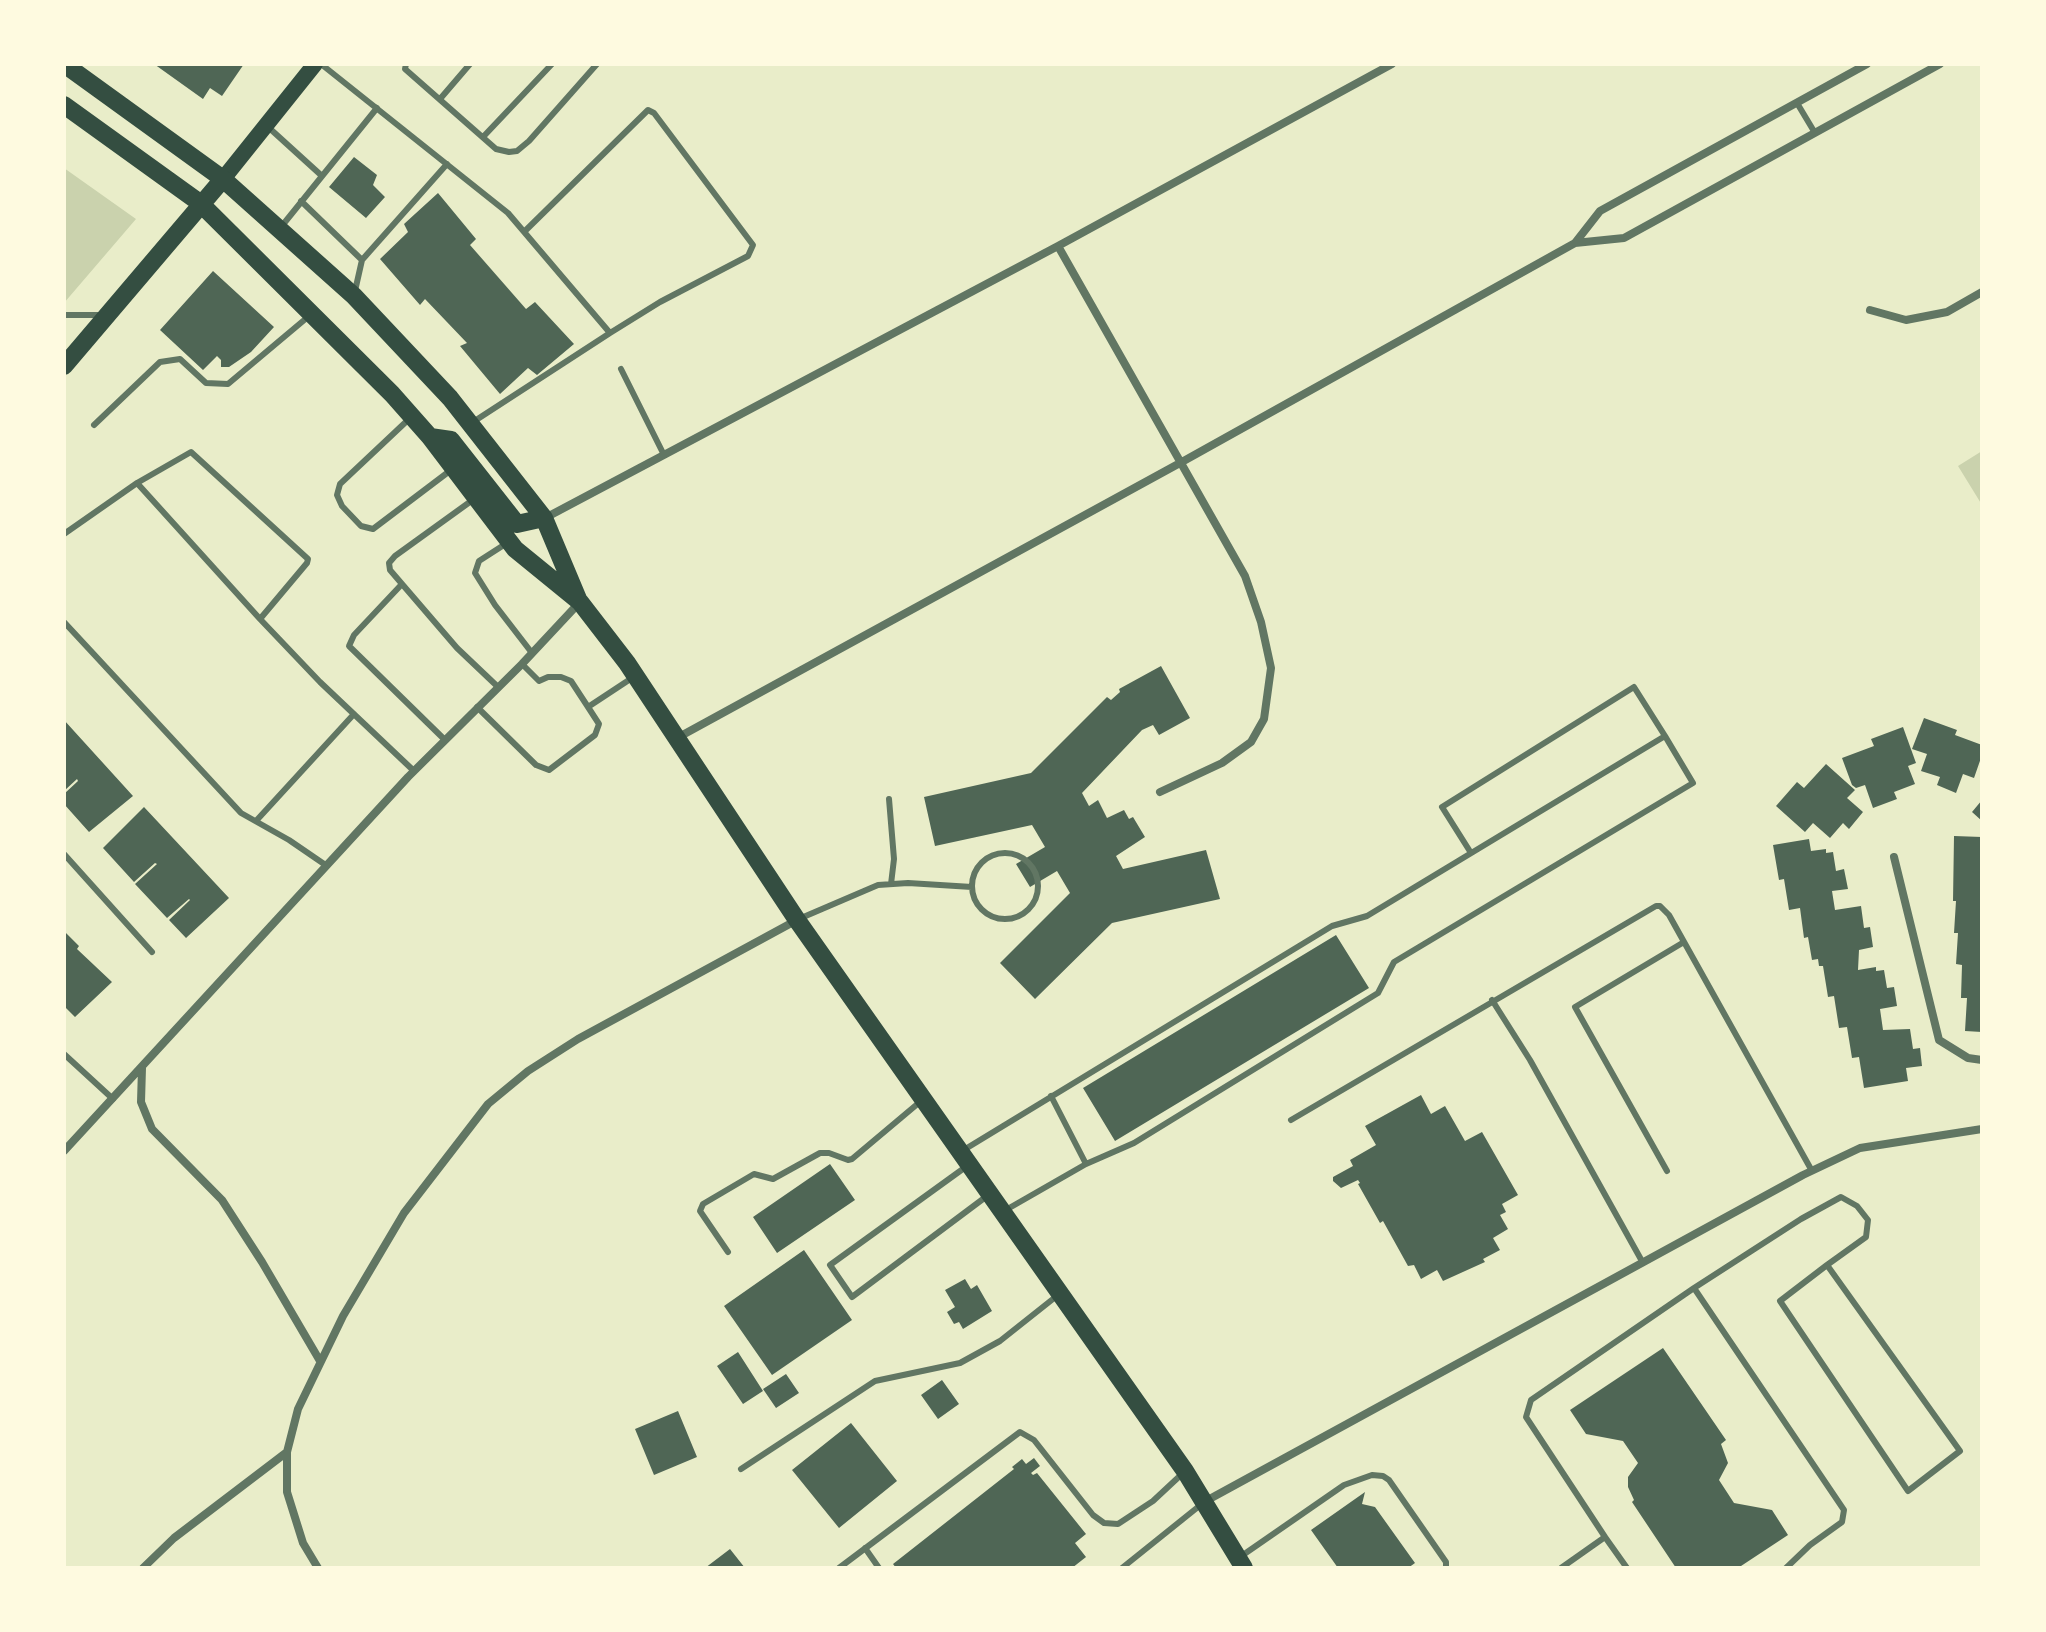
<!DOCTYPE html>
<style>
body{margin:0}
#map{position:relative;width:2046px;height:1632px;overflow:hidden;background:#e9edc9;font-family:Montserrat,sans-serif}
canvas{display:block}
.frame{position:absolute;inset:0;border:66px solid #fefae0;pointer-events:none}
</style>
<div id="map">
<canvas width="2046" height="1632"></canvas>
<div class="frame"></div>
</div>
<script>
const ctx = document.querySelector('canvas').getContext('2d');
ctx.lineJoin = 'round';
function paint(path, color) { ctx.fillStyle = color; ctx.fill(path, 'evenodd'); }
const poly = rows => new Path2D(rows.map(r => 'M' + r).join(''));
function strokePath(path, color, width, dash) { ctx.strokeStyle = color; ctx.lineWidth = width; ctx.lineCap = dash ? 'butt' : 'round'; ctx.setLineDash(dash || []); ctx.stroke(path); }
paint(poly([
 [64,168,136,219,64,303],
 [1982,451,1982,505,1958,466]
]), '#cad2ad');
paint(poly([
 [154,64,244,64,222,96,210,88,203,99],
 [354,157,377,175,373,185,385,197,366,218,329,187],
 [438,193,476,239,470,245,526,309,535,302,574,344,537,375,528,368,500,394,460,346,467,343,425,299,420,305,380,259,408,232,404,224],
 [213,271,274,327,251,352,229,367,221,367,221,360,217,356,203,370,160,330],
 [1161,666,1190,718,1159,735,1153,725,1142,730,1082,793,1089,806,1098,800,1107,818,1124,810,1129,819,1133,817,1145,837,1116,856,1123,869,1206,850,1220,899,1112,923,1035,999,1000,963,1070,893,1057,871,1030,887,1016,864,1045,847,1032,825,935,846,924,797,1031,773,1107,697,1111,700,1120,692,1119,689],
 [1924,718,1957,730,1955,735,1982,745,1982,755,1974,778,1963,774,1956,793,1937,785,1940,777,1921,771,1927,754,1912,749],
 [64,720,133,796,89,832,64,804,64,794,78,781,77,779,64,791],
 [1903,727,1916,763,1908,766,1915,784,1894,792,1897,799,1873,808,1865,785,1856,788,1852,785,1842,758,1874,746,1871,739],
 [1826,764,1855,790,1847,798,1863,812,1849,829,1843,823,1830,838,1813,823,1805,832,1776,806,1797,782,1804,788],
 [1982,800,1982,821,1972,812],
 [144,807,229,898,186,938,169,920,190,900,189,899,167,918,135,884,157,864,155,863,134,882,103,848],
 [1954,836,1982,837,1982,1032,1965,1031,1967,998,1961,998,1962,965,1956,964,1958,933,1954,933,1956,901,1953,901],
 [1809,839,1811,851,1826,849,1826,853,1833,852,1836,871,1844,869,1848,889,1832,891,1835,910,1861,906,1864,928,1870,927,1873,947,1859,950,1858,970,1876,967,1876,971,1884,970,1887,988,1894,987,1897,1006,1880,1009,1883,1030,1910,1029,1913,1049,1920,1048,1922,1066,1906,1068,1908,1081,1864,1088,1859,1057,1852,1058,1847,1027,1839,1028,1834,996,1828,997,1823,966,1819,966,1818,959,1812,960,1808,937,1804,938,1800,908,1789,910,1784,879,1779,880,1773,845],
 [64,931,79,946,77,949,112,982,75,1017,64,1006],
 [1336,935,1369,988,1115,1141,1083,1088],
 [1421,1095,1431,1114,1445,1106,1465,1141,1482,1132,1518,1195,1502,1204,1506,1212,1500,1215,1508,1229,1493,1238,1500,1250,1483,1259,1485,1262,1443,1281,1437,1270,1421,1279,1414,1265,1408,1266,1383,1221,1380,1223,1358,1184,1360,1183,1358,1180,1341,1188,1333,1181,1333,1177,1353,1166,1350,1160,1376,1145,1365,1126],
 [830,1164,855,1200,777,1253,753,1217],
 [804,1250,852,1320,772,1375,724,1306],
 [965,1279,971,1289,977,1285,992,1311,963,1329,959,1322,954,1324,947,1312,955,1307,945,1290],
 [1663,1348,1726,1440,1721,1444,1728,1463,1719,1480,1734,1503,1772,1510,1788,1535,1738,1568,1676,1568,1632,1502,1634,1500,1628,1487,1628,1477,1638,1463,1623,1441,1586,1434,1570,1410],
 [738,1352,763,1391,743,1404,717,1366],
 [786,1374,799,1393,776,1408,763,1389],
 [942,1380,959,1404,938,1419,921,1395],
 [678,1411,697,1457,654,1475,635,1429],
 [851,1423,897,1481,839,1528,792,1470],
 [1034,1458,1040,1466,1031,1473,1033,1475,1037,1473,1086,1534,1075,1543,1086,1557,1072,1568,896,1568,893,1564,1014,1469,1012,1467,1022,1459,1026,1464],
 [1365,1492,1362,1504,1375,1507,1415,1563,1408,1568,1338,1568,1311,1530],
 [730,1549,745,1568,705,1568]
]), '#4f6655');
strokePath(poly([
 [321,64,508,213,610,333,473,422],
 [406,64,405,69,496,149,509,152,517,151,529,141,597,64],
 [440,99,470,64],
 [1797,103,1815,133],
 [267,126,322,176],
 [483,137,552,64],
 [301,201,362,260],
 [281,227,377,108],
 [525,231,648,110,654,113,753,245,748,256,660,302,610,333],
 [355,291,362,260,447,164],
 [64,315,101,315],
 [621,369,664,455],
 [409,419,340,484,337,495,342,506,361,526,373,529,451,470],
 [94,425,160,362,180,359,206,383,228,384,309,316],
 [137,483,260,619],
 [474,499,395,556,389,563,390,570,457,648,497,686],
 [64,534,137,483,191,452,308,559,307,563,260,619,320,682,414,771],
 [507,543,479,561,475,573,495,605,532,653],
 [402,584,354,635,349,646,445,740],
 [64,622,241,813,289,840,327,866],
 [522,664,539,681,548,677,561,677,571,681,588,707,635,676],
 [477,707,536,765,549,770,595,735,599,724,588,707],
 [889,799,894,859,891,884],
 [256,821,354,714],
 '972 886a33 33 0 1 1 66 0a33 33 0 1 1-66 0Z',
 [1471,853,1442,807,1634,687,1665,736],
 [64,854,152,952],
 [801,918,878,885,908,883,972,887],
 [1492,1000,1530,1060,1643,1263],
 [64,1054,113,1099],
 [1051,1096,1086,1164],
 [1291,1120,1656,906,1660,906,1669,915,1812,1171],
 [962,1151,1332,926,1367,916,1665,736,1693,783,1394,962,1378,993,1134,1143,1086,1164,1004,1211],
 [967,1166,830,1265,852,1297,987,1196],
 [1667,1171,1575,1007,1684,942],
 [728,1252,700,1211,703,1204,754,1174,773,1179,820,1153,829,1153,848,1160,852,1159,921,1101],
 [1694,1288,1801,1219,1841,1197,1857,1206,1868,1220,1866,1237,1827,1265,1780,1301,1908,1491,1960,1451,1827,1265],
 [741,1469,875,1381,960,1363,1000,1341,1058,1295],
 [1605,1537,1627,1568],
 [865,1548,879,1568],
 [1240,1557,1344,1485,1372,1475,1383,1476,1389,1480,1446,1562,1446,1568],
 [839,1568,1020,1432,1034,1440,1093,1515,1104,1523,1118,1524,1153,1501,1183,1473],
 [1122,1568,1203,1503],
 [1561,1568,1605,1537,1526,1417,1531,1400,1694,1288,1844,1510,1842,1522,1810,1545,1786,1568]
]), '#617663', 6);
strokePath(poly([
 [1575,243,1624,238,1940,64],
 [1058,246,1245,576,1261,622,1271,668,1264,719,1251,742,1222,763,1160,792],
 [1870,310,1906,320,1947,312,1982,292],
 [545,518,1058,246,1392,64],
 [677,738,1180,463,1575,243,1600,211,1867,64],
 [1894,857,1939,1040,1968,1058,1982,1060],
 [142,1068,141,1102,152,1129,222,1200,262,1262,320,1361],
 [64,1151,408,777,522,664,579,603],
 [287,1452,287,1492,303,1543,318,1568],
 [1204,1502,1803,1175,1860,1148,1982,1129],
 [143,1568,174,1538,287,1452,298,1409,343,1316,404,1213,488,1104,528,1071,578,1039,797,920]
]), '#617663', 8);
strokePath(poly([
 [223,179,315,64]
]), '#344e41', 16);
strokePath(poly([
 [64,64,223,179,354,296,450,398,544,518,578,599],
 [64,105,200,203,392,394,430,437,515,549,580,602,627,663,797,920,1185,1471,1244,1568],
 [64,366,223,179],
 [430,437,451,440,517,524,544,518]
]), '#344e41', 18);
</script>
